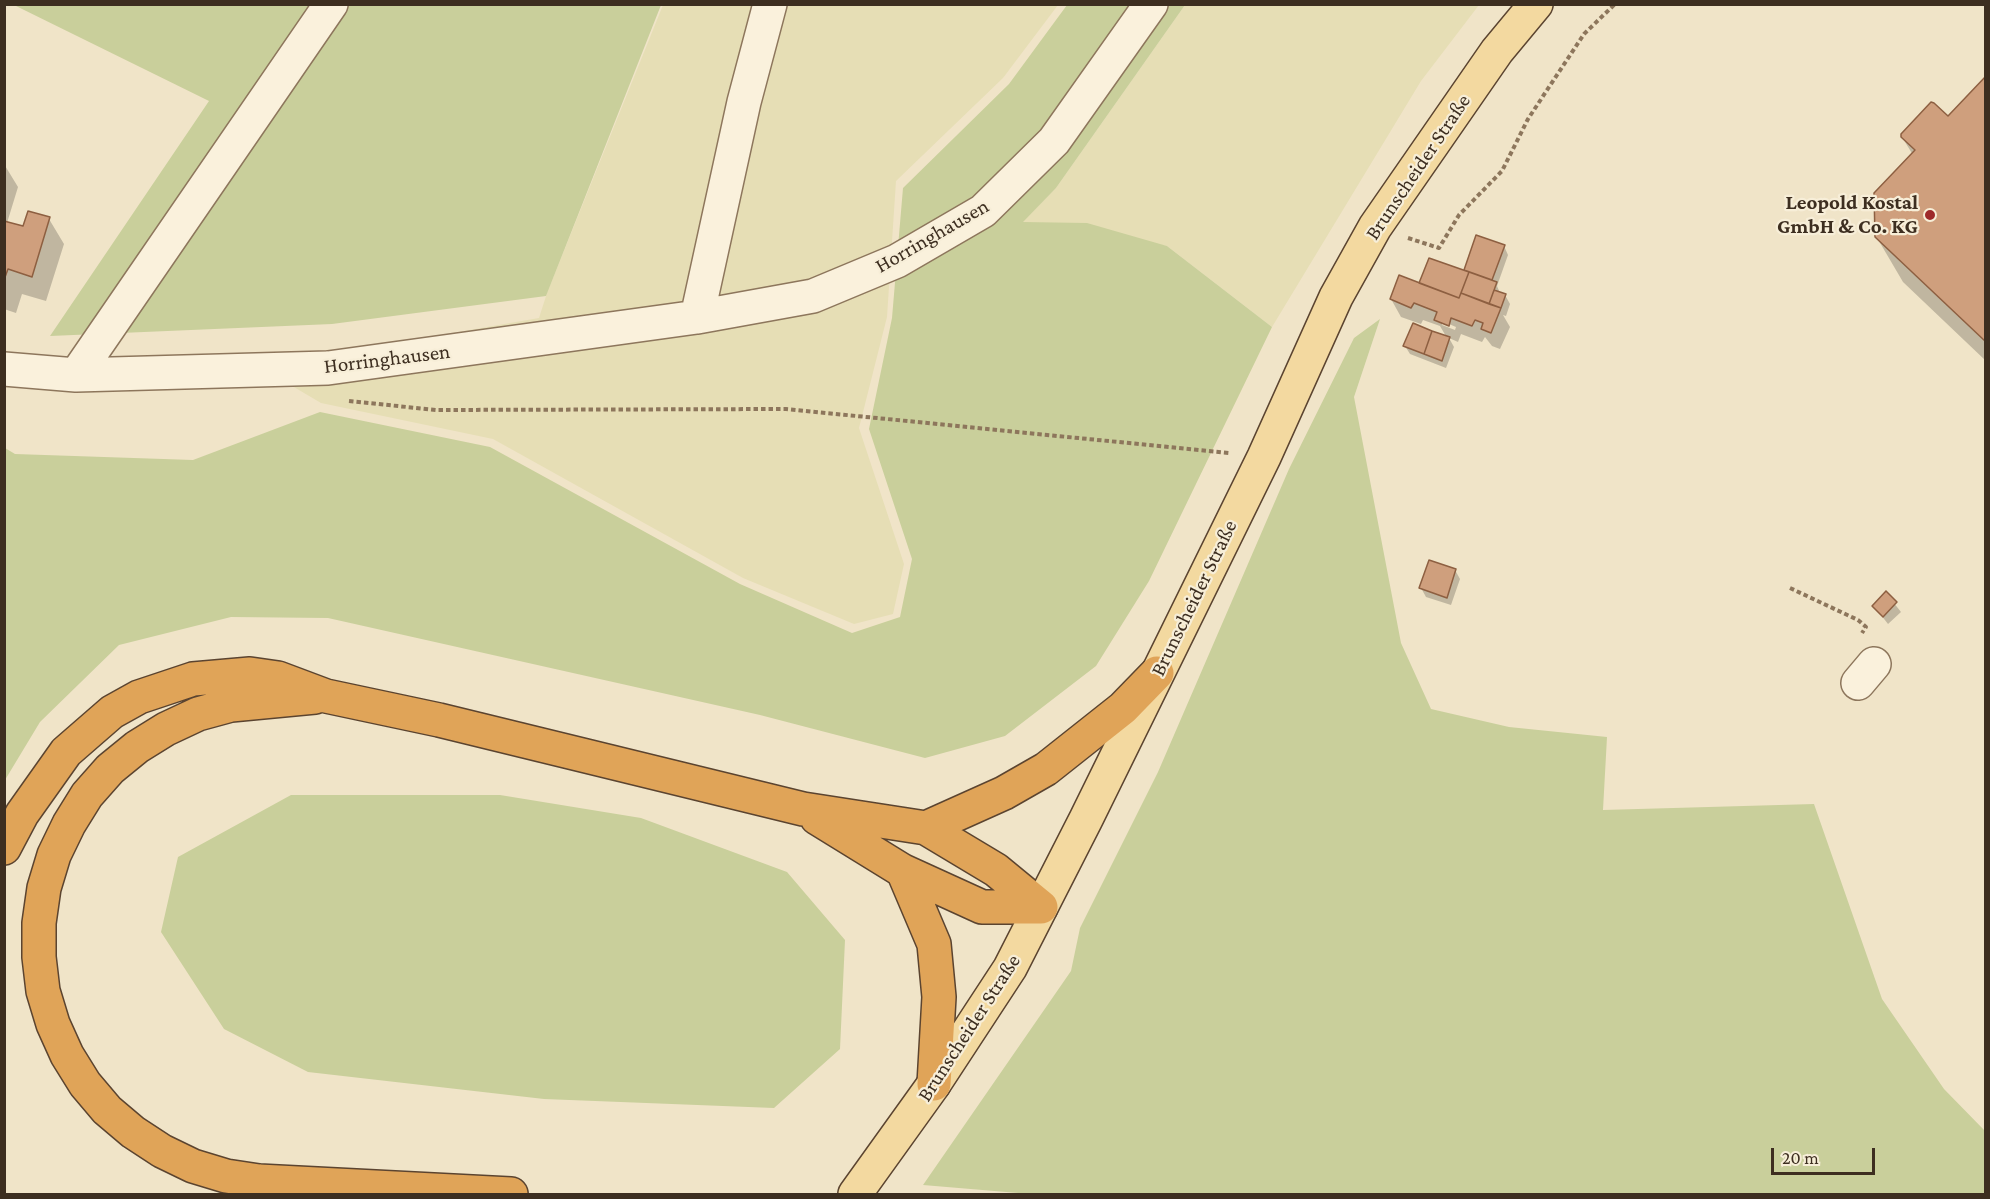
<!DOCTYPE html>
<meta charset="utf-8">
<style>
body{margin:0}
#map{position:relative;width:1990px;height:1199px;overflow:hidden;background:#f0e4c8;font-family:"Crimson Pro",serif}
canvas{display:block}
.frame{position:absolute;inset:0;border:6px solid #3d2e20;pointer-events:none}
.scale{position:absolute;left:1771px;top:1148px;width:104px;height:27px;box-sizing:border-box;border:3px solid #3d2e20;border-top:0;padding-left:8px;font-size:18px;line-height:21px;white-space:nowrap;color:#3d2e20;-webkit-text-stroke:4px #f7eed8;paint-order:stroke}
</style>
<div id="map">
<canvas width="1990" height="1199"></canvas>
<div class="frame"></div>
<div class="scale">20 m</div>
</div>
<script>
const ctx = document.querySelector('canvas').getContext('2d');
ctx.lineJoin = 'round';
function paint(path, color) { ctx.fillStyle = color; ctx.fill(path, 'evenodd'); }
const poly = rows => new Path2D(rows.map(r => 'M' + r).join(''));
function strokePath(path, color, width, dash) { ctx.strokeStyle = color; ctx.lineWidth = width; ctx.lineCap = dash ? 'butt' : 'round'; ctx.setLineDash(dash || []); ctx.stroke(path); }
function label(font, color, halo, rows, align = 'center') {
  ctx.font = font + ' "Crimson Pro",serif'; ctx.lineWidth = 4.5; ctx.setLineDash([]); ctx.textBaseline = 'middle'; ctx.strokeStyle = halo; ctx.fillStyle = color; for (const [text, x, y, turn = 0] of rows) {
    ctx.save(); ctx.translate(x, y); ctx.rotate((+turn || 0) * Math.PI / 180); ctx.textAlign = isNaN(turn) ? turn : align; if (halo) ctx.strokeText(text, 0, 0); ctx.fillText(text, 0, 0); ctx.restore();
  }
}
paint(poly([
 [663,5,1058,5,1003,78,896,181,887,317,859,428,904,564,893,614,854,624,743,578,493,439,321,403,243,357,320,356,539,318,547,293],
 [1185,5,1479,5,1421,81,1272,327,1167,246,1022,222,1056,188]
]), '#e6deb5');
paint(poly([
 [14,5,661,5,546,296,332,324,50,336,209,101],
 [1067,5,1185,5,1056,188,1023,222,1087,223,1167,246,1272,327,1149,581,1096,666,1005,736,925,758,760,715,328,618,231,617,119,645,40,722,5,780,5,448,15,454,193,460,320,412,490,447,740,584,852,633,900,617,912,559,869,429,892,318,903,188,1009,84],
 [1380,319,1354,397,1401,643,1431,709,1509,727,1607,737,1603,810,1814,804,1882,999,1944,1089,1985,1131,1985,1194,1030,1194,923,1185,1071,971,1080,928,1158,772,1289,469,1354,338],
 [291,795,500,795,641,818,787,872,845,940,840,1049,774,1108,544,1099,308,1072,224,1029,161,932,178,857]
]), '#c9cf9b');
paint(poly([
 [1986,78,1986,361,1903,282,1876,236,1913,155,1902,137,1948,118],
 [4,164,18,187,7,223,24,228,49,219,64,244,46,301,22,294,16,313,4,309],
 [1477,237,1504,246,1508,255,1497,286,1500,293,1505,295,1510,304,1506,316,1503,315,1510,327,1500,349,1492,346,1485,337,1482,342,1461,334,1458,342,1449,338,1454,347,1446,368,1410,354,1405,346,1447,338,1440,326,1423,320,1421,324,1401,317,1391,299,1420,285,1465,272],
 [1442,321,1456,327,1455,330,1442,325],
 [1455,570,1460,579,1451,605,1426,597,1421,588],
 [1886,593,1901,612,1888,624,1874,606]
]), '#0003');
const building = poly([
 [1986,76,1986,342,1875,237,1874,193,1915,150,1901,137,1901,134,1931,102,1934,103,1948,116,1986,76],
 [28,211,50,217,32,277,8,269,4,280,4,221,23,226,28,211],
 [1476,235,1505,245,1492,280,1464,270,1476,235],
 [1429,258,1469,272,1459,298,1419,283,1429,258],
 [1469,272,1497,282,1489,304,1461,293,1469,272],
 [1399,275,1459,298,1461,293,1501,308,1491,333,1481,329,1483,323,1475,320,1472,326,1451,318,1449,326,1434,320,1437,312,1414,303,1411,308,1390,299,1399,275],
 [1494,290,1506,294,1501,308,1489,304,1494,290],
 [1413,323,1432,331,1424,354,1403,346,1413,323],
 [1432,331,1450,337,1442,361,1424,354,1432,331],
 [1429,560,1456,569,1447,598,1419,588,1429,560],
 [1886,591,1897,602,1883,617,1872,606,1886,591]
]);
paint(building, '#cf9f7d');
strokePath(building, '#8d5f41', 1.5);
const minor = poly([
 [697,317,744,102,770,4],
 [4,369,76,375,328,368,697,317,813,296,897,261,983,211,1054,141,1151,4],
 [76,375,331,4],
 [1858,683,1874,664]
]);
const major = poly([
 [855,1194,934,1084,1010,968,1086,819,1264,457,1336,297,1375,227,1497,51,1536,4]
]);
const highway = poly([
 [315,697,231,705,198,714,166,729,137,747,110,769,87,795,69,824,54,855,44,888,39,923,39,957,43,991,53,1024,67,1055,85,1084,107,1110,133,1132,162,1151,193,1166,226,1176,259,1181,511,1194],
 [817,818,903,871,982,907,1041,907],
 [926,828,1004,793,1046,769,1123,708,1157,673],
 [4,848,22,814,66,752,112,712,139,697,193,679,250,674,278,678,326,696,439,720,803,809,926,828,996,870,1041,907],
 [903,871,934,944,939,997,934,1084]
]);
strokePath(minor, '#8d765c', 36);
strokePath(major, '#5b4430', 36);
strokePath(highway, '#5b4430', 36);
strokePath(poly([
 [1408,238,1439,248,1459,215,1502,171,1528,119,1584,34,1615,4],
 [349,401,436,410,786,409,1229,453],
 [1790,588,1858,620,1866,627,1862,633]
]), '#8d765c', 4, [4.5, 3]);
strokePath(minor, '#faf1dc', 33);
strokePath(major, '#f3d9a0', 33);
strokePath(highway, '#e0a458', 33);
for (const [x, y, r, color] of [
 [1930,215,6,"#9e2a2b"]
]) { const dot = new Path2D(); dot.arc(x, y, r, 0, 2 * Math.PI); ctx.fillStyle = color; ctx.fill(dot); strokePath(dot, '#f7eed8', 2); }
label('21px', '#3d2e20', '#f7eed8', [
 ["Brunscheider Straße",1418,167,-56],
 ["Horringhausen",932,236,-30],
 ["Horringhausen",387,359,-7],
 ["Brunscheider Straße",1194,598,-64],
 ["Brunscheider Straße",969,1028,-57]
]);
label('bold 21px', '#3d2e20', '#f7eed8', [
 ["Leopold Kostal",1918,203],
 ["GmbH & Co. KG",1918,227]
], 'right');
</script>
